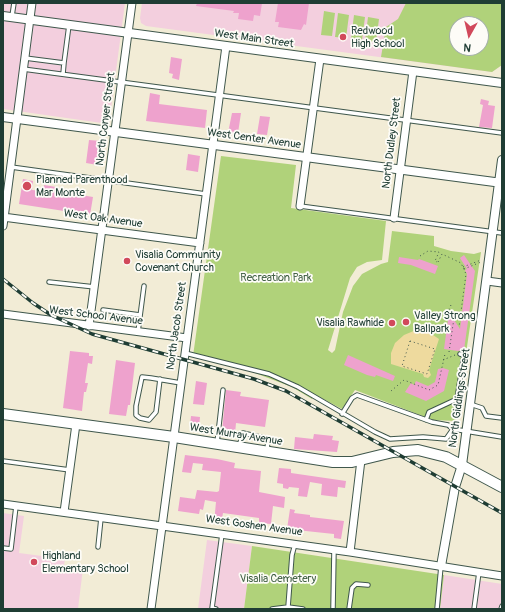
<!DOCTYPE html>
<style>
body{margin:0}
#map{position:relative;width:505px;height:612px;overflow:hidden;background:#f2ecd6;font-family:Pangolin,sans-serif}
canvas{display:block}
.frame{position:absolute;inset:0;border:4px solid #1f3d34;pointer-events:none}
.north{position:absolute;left:449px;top:16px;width:40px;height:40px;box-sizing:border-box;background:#fdfcf7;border:1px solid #a4b0a9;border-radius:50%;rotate:188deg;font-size:11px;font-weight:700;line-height:16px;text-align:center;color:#1f3d34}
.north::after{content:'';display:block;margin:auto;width:14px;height:18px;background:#d1495b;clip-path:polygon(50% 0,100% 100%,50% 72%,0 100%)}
</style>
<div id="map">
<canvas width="505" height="612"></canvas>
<div class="frame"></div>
<div class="north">N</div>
</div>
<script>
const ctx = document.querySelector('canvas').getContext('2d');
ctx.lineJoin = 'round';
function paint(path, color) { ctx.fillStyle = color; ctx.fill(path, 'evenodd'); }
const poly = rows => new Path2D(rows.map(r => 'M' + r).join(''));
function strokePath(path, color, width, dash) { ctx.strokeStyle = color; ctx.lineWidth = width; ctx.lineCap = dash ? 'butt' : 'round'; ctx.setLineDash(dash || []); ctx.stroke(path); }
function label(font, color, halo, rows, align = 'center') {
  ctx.font = font + ' Pangolin,sans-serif'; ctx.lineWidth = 3.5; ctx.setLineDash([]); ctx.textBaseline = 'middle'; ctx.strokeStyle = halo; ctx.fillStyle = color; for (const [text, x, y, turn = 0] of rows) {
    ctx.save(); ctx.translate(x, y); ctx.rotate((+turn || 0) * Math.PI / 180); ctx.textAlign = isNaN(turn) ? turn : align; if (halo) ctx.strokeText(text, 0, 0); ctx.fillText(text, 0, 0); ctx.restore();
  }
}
paint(poly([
 [3,3,125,3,109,124,3,109],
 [142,3,502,3,502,65,492,72,146,26,141,23,140,18],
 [457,24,481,24,481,48,457,48],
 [3,513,24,516,19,553,65,559,64,565,83,568,78,609,3,609],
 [207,540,252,546,244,609,198,609],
 [444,575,502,584,502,609,440,609]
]), '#f3cfde');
paint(poly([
 [406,3,502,3,502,65,492,72,381,57,386,27,398,19],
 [457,24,481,24,481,48,457,48],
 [324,11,335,13,332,36,321,35],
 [338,13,349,15,346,38,335,37],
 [354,15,365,17,362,40,351,39],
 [368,17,379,19,376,42,365,41],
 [221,156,296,165,291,208,386,221,382,260,367,262,357,267,350,278,328,350,332,353,335,350,343,312,353,286,362,274,381,264,388,262,392,231,434,236,434,246,451,251,474,254,481,252,456,421,433,420,355,390,342,409,314,394,312,399,292,387,247,370,193,356],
 [252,546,444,575,440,609,244,609]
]), '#b0d27a');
paint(poly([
 [416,330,430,333,439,339,429,370,431,375,428,378,424,377,423,374,391,364,391,353,395,343,404,335]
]), '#eeda9e');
paint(poly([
 [197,3,262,3,260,16,254,15,253,21,238,19,239,13,233,13,234,11,196,6],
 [278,3,309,3,306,25,304,24,301,30,278,27,279,22,275,22],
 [171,57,182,59,179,80,172,78,173,74,169,73],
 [150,93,160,95,159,104,207,110,205,128,146,121],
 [481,99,489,101,488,105,495,106,492,128,479,127,483,105,480,104],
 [232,113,241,113,238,133,228,133],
 [260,116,270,117,267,135,257,134],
 [89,140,101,141,98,165,86,163],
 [188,154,200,156,198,172,186,170],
 [23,179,33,181,32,190,43,191,44,185,56,187,55,193,74,196,75,190,81,190,81,195,93,197,90,215,19,204],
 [464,255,475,271,464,350,458,351,444,349,449,312,460,329,467,274,465,270,467,269,460,258],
 [399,257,418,260,419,259,438,266,435,274,411,265,398,263],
 [70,351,89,353,89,356,93,356,92,364,88,363,85,383,88,383,86,392,84,392,82,411,63,408],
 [348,355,395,376,393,381,376,375,375,377,367,375,344,365],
 [116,360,135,363,130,405,128,405,126,416,109,414],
 [443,368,449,370,444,391,426,401,405,392,411,383,414,385,416,381,428,386,435,382,438,369],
 [196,381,207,383,204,405,193,404],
 [226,390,241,392,240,396,269,400,265,427,236,423,235,434,222,432],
 [191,416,200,417,199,427,190,426],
 [314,434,333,436,332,440,339,441,337,452,294,449,295,437,313,439],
 [185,455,217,459,235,463,234,468,261,471,259,492,285,497,284,508,273,506,271,524,259,523,259,518,223,513,221,524,214,523,216,502,205,500,203,510,200,509,199,514,178,511,180,497,195,499,197,490,217,492,219,491,221,472,202,470,203,464,193,463,191,473,182,472],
 [279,468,291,469,291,473,346,481,345,488,338,487,337,497,321,495,322,484,310,482,307,497,298,496,299,488,289,487,288,489,283,488,283,484,277,483],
 [290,509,295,510,294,513,310,515,310,517,344,521,341,539,334,538,334,534,287,529]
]), '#eea2cd');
const service = poly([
 [12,16,14,3],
 [25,58,64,63,63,74],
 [64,63,69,25],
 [23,69,502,133],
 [11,167,206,194],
 [300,206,502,233],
 [49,282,95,287],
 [103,310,140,315],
 [138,332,144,286],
 [185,353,269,374,298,387,375,432,390,439,423,437,446,439,453,429],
 [160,379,156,412,149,420,140,418,136,415,136,406,142,377,151,378,181,383],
 [470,404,482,408,486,416,502,418],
 [342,414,352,398,357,395,432,422,448,425,453,429,502,437],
 [426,420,429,412,457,399,464,355,460,354],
 [217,443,223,390],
 [239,446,243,433,268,439,267,451],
 [3,461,70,470],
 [295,544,292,555,288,607,303,609],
 [98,547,101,518],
 [3,548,11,549,16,506],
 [216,609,212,608,222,534],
 [272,609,288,607],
 [333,609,334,550],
 [349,609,352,588,356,584,368,585],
 [437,609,441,566],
 [474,609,479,572],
 [501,609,502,606]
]);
const minor = poly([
 [300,206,320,59],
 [3,217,200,243],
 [394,218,413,71],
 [3,226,32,3],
 [487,281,502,283],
 [3,314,187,338],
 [89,326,132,3],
 [3,504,350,552,502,576],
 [64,512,76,424],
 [350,552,361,460],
 [151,609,226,46]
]);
const tertiary = poly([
 [3,16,502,83],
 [3,117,502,183],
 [441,566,455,487,462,465,502,160]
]);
const secondary = poly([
 [3,414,174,437,333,462,352,462,393,452,418,450,446,457,502,487]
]);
strokePath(service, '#3f574c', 5.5);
strokePath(minor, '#3f574c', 9);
strokePath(tertiary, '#3f574c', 10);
strokePath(secondary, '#3f574c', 12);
strokePath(poly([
 [420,256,428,251,439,252,435,261,437,262],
 [438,262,442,254,461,263,466,274,459,327],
 [463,267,481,260],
 [464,269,481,262],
 [410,341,435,349,427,374,402,366,410,341],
 [449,352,454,318,449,309,451,305],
 [443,360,455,355],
 [391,391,404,380,429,390,438,385,445,354]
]), '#3f574c', 1, [1, 3]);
strokePath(service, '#fff', 3.5);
strokePath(minor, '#fff', 7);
strokePath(tertiary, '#fff', 8);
strokePath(secondary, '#fff', 10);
const rail = poly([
 [3,279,33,303,51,315,92,334,254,379,286,391,502,513]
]);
strokePath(rail, '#1f3d34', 3.5);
strokePath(rail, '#fdfcf7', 2, [6]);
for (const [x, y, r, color] of [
 [343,37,4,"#d1495b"],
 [27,186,5,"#d1495b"],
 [127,261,4,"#d1495b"],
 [406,322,4,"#d1495b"],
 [392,323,4,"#d1495b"],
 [34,562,4,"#d1495b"]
]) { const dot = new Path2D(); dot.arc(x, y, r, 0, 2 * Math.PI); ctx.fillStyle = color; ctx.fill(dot); strokePath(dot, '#fdfcf7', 1.5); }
label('11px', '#1f3d34', '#fdfcf7', [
 ["Redwood",351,31],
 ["High School",351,44],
 ["Planned Parenthood",36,180],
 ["Mar Monte",36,193],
 ["Visalia Community",135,255],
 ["Covenant Church",135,268],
 ["Valley Strong",414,316],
 ["Ballpark",414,329],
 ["Visalia Rawhide",384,323,"right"],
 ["Highland",42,556],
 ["Elementary School",42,569]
], 'left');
label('11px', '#1f3d34', '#fdfcf7', [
 ["West Main Street",254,39,8],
 ["North Conyer Street",106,119,-83],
 ["West Center Avenue",254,139,8],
 ["North Dudley Street",392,143,-83],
 ["West Oak Avenue",103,219,8],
 ["West School Avenue",96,316,7],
 ["North Jacob Street",177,326,-82],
 ["North Giddings Street",460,398,-82],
 ["West Murray Avenue",236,435,9],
 ["West Goshen Avenue",254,526,8]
]);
label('11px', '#436246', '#fdfcf7', [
 ["Recreation Park",276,278],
 ["Visalia Cemetery",278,579]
]);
</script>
